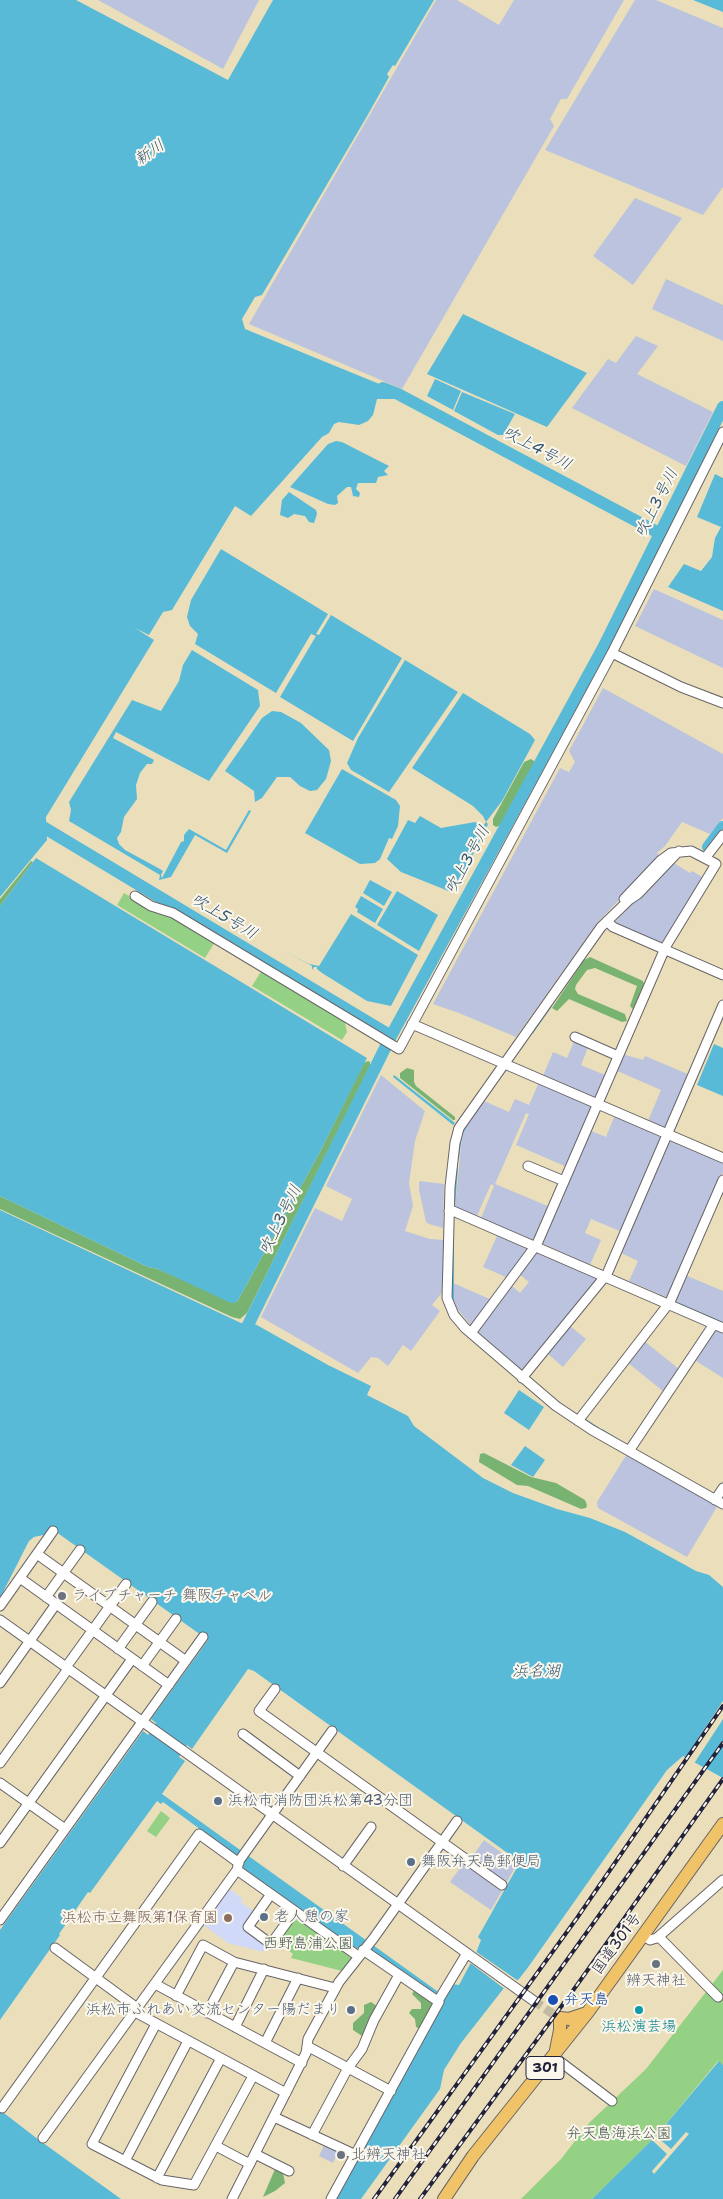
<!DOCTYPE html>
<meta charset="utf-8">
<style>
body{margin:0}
canvas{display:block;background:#eadfba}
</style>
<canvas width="723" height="2199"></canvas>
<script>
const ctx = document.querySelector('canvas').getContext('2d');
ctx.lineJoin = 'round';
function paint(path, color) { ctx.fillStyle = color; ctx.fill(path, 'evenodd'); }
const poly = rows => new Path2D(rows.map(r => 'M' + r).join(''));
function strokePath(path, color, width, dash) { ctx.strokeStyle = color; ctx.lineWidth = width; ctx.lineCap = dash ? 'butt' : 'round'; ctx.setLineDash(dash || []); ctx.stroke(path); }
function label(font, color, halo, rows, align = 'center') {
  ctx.font = font + ' "Shantell Sans","Klee One",sans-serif'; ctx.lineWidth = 4; ctx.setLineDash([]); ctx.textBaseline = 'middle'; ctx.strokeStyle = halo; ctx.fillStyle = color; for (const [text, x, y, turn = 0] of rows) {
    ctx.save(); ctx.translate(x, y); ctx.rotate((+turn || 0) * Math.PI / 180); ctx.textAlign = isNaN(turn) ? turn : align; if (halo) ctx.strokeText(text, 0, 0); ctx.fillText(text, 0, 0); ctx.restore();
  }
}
paint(poly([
 [227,1887,243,1899,241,1902,255,1912,245,1927,268,1944,263,1952,228,1943,201,1923]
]), '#d1d9f9');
paint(poly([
 [98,0,259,0,223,69],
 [436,0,457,0,499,25,514,0,624,0,567,99,561,99,550,119,554,126,402,389,249,324],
 [635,0,656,0,723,28,723,187,703,215,545,150],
 [635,198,682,218,633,285,593,256],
 [666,279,723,305,723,341,652,309],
 [636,336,658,346,637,374,713,412,686,466,572,408,608,359,616,363],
 [654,589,723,620,723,668,635,626],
 [603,688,723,754,723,818,710,834,682,822,665,846,657,853,660,857,597,923,516,1037,459,1013,433,1004,560,768,569,772,575,762,569,751],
 [672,862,690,873,692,871,704,878,662,945,614,923],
 [575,1039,589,1045,581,1065,605,1075,595,1098,543,1076,553,1052,567,1058],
 [622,1054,643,1060,645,1056,690,1075,667,1129,648,1121,661,1090,615,1070],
 [381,1075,425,1111,415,1141,409,1183,413,1206,405,1231,430,1239,445,1240,444,1290,432,1305,440,1311,411,1351,403,1345,388,1366,378,1358,371,1357,358,1373,261,1317,315,1208,342,1221,352,1199,326,1186],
 [539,1082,592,1105,593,1107,567,1167,516,1145,529,1114,526,1113,495,1184,550,1207,535,1241,481,1218,494,1186,491,1184,477,1216,455,1207,462,1137,468,1124,484,1101,509,1112,515,1099,529,1105],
 [615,1115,662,1135,622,1232,591,1219,585,1233,601,1240,590,1265,541,1243,589,1130,606,1137],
 [670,1139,723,1162,723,1172,669,1298,629,1281,638,1261,619,1252],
 [419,1181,444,1184,443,1228,429,1224,426,1222,419,1190],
 [498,1234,529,1249,508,1278,483,1267],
 [538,1251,599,1279,523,1372,477,1331,511,1285,520,1293,529,1282,519,1274],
 [685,1275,723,1291,723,1322,674,1301],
 [453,1283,492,1300,472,1327,456,1307,453,1297],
 [569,1325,586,1339,563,1367,547,1353],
 [714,1329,723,1331,723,1378,693,1359],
 [644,1341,679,1369,664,1392,627,1362],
 [627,1454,718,1505,687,1557,598,1508,597,1502],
 [484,1840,517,1864,505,1885,470,1860],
 [465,1861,503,1889,491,1910,450,1882],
 [325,2143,339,2149,333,2163,319,2156]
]), '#bbc3de');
paint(poly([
 [124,893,150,909,172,916,215,942,205,958,117,905],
 [262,970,344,1019,347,1032,342,1040,252,986],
 [161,1811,170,1818,156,1837,147,1831],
 [294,1916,351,1955,352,1958,342,1971,291,1958,293,1954,276,1941],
 [723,1970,723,2065,718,2061,656,2136,592,2199,521,2199,561,2159,589,2123,646,2069]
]), '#95d185');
paint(poly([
 [531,759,534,761,534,768,503,824,496,827,493,825,493,819,524,762],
 [31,861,33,862,0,906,0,899],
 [590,957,643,981,644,984,633,1009,630,1006,637,986,595,968,587,970,576,985,575,989,578,994,625,1014,627,1021,622,1022,569,999,557,1011,552,1008,584,960],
 [368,1061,370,1062,370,1066,247,1313,240,1319,232,1317,0,1209,0,1196,148,1267,158,1269,237,1302,319,1154,364,1063],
 [407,1068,414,1070,414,1082,416,1086,455,1117,455,1120,453,1120,400,1078,400,1073],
 [484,1453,531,1477,556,1483,585,1500,587,1505,586,1508,581,1509,528,1486,517,1485,479,1462,480,1454],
 [415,1989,434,2003,420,2029,416,2027,415,2019,409,2013,412,2009,421,2009,421,2003,412,1994],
 [371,2002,377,2006,364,2036,362,2036,353,2030,353,2023,364,2013,364,2005],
 [275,2169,283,2173,285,2183,275,2191,263,2197]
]), '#78b372');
paint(poly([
 [0,0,76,0,228,80,273,0,434,0,395,66,393,65,387,74,389,77,366,118,262,295,255,297,242,319,245,329,399,392,398,399,377,399,373,415,368,421,359,425,339,422,334,424,329,433,322,437,251,516,235,506,172,610,163,612,149,635,135,628,154,640,46,817,47,840,0,897],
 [693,0,723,0,723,12],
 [463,314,587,373,547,427,427,374],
 [435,379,461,391,453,410,427,396],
 [462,392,515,414,503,435,498,435,454,411],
 [336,441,342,442,389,466,384,471,388,475,378,477,376,483,358,483,356,489,360,493,359,497,353,496,351,487,347,487,337,496,338,503,335,505,328,504,290,487,328,444],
 [715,474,723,478,723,611,668,587,684,564,701,571,712,557,715,538,721,527,697,517],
 [289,492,316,510,317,514,314,523,309,522,305,516,294,514,288,518,280,515,282,500],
 [221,549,328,614,316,634,319,635,331,615,402,658,353,741,280,697,316,636,311,634,276,693,195,644,198,634,190,626,187,617,191,600],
 [192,650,258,690,260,706,209,781,116,732,113,738,154,760,152,764,147,764,140,773,136,785,137,799,124,817,121,832,117,838,119,844,125,850,160,869,163,871,161,875,162,878,181,842,184,841,184,835,189,829,226,850,249,810,251,811,227,853,195,835,171,877,159,880,160,875,69,821,71,810,69,802,132,700,161,711,179,681,183,665],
 [405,660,458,692,389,792,351,770,347,763,358,738],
 [463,693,530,734,535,740,502,801,486,822,488,824,475,851,451,892,401,872,387,859,408,820,415,823,420,816,441,828,475,822,483,826,486,822,483,816,473,806,412,768],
 [272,711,281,712,301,723,329,750,331,761,326,779,317,790,310,791,300,786,290,777,277,777,262,798,255,802,254,791,225,771,262,718],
 [342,769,396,800,400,806,398,826,392,839,389,838,380,859,375,863,360,864,305,833],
 [36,858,367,1058,319,1154,237,1302,231,1303,158,1269,148,1267,0,1196,0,906],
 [370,880,392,892,384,906,363,893],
 [397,891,438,915,419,951,377,925],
 [361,896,383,909,375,923,357,912,358,909,355,907],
 [351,914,418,955,391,1006,367,1001,322,973,317,969,317,967,314,967,312,970,312,966,284,951,309,964,319,966],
 [714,1044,723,1048,723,1096,697,1085],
 [394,1075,455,1123,453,1125,393,1077],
 [0,1210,241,1323,255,1324,328,1365,371,1386,367,1395,408,1416,414,1426,483,1478,513,1493,557,1509,590,1518,625,1532,696,1571,709,1575,723,1587,723,1778,683,1756,667,1770,529,1966,519,1979,504,1988,461,2043,444,2070,440,2089,361,2199,334,2199,442,2002,361,1946,356,1949,243,1869,242,1860,163,1802,161,1804,157,1801,90,1893,88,1892,59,1934,60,1935,0,2020,0,1930,143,1731,148,1735,156,1723,151,1719,208,1640,52,1529,48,1534,34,1537,29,1541,0,1598],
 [248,1669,254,1671,520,1862,478,1937,481,1940,476,1953,459,1985,452,1984,444,1996,162,1794,185,1761,179,1757,187,1745,192,1749],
 [519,1390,544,1407,529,1430,504,1413],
 [525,1446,545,1460,533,1477,511,1465],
 [719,2061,723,2065,723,2199,592,2199,656,2136],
 [0,2110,39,2140,121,2199,0,2199]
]), '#59bad8');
paint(poly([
 [723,1701,723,1719,712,1736,693,1765,684,1760],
 [475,1951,517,1980,514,1985,506,1990,469,1962],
 [686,2132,689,2134,654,2174,652,2171,667,2154,652,2140,656,2136,671,2149]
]), '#eadfba');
strokePath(poly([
 [402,1016,406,1018],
 [532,1033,551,1006],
 [376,1065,379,1067],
 [458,1158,461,1136,467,1124],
 [454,1206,457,1168],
 [658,1295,667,1299],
 [453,1301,453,1229],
 [679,1304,723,1323],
 [554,1399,566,1408],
 [584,1419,598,1428],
 [602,1430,623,1443]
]), '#59bad8', 2);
strokePath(poly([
 [383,388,398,394,659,533],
 [33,821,391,1036],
 [708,847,723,827],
 [238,1334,245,1331,391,1036,603,648,723,407]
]), '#59bad8', 12);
strokePath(poly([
 [534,2001,556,2016]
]), '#c2b9a1', 9, [9, 4.5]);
const minor = poly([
 [612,653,681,687,723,703],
 [679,851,638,894,629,900,601,927,459,1128,455,1143,450,1187,447,1298,454,1315,465,1328,556,1406,592,1430,723,1504],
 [706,857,723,835],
 [135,896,151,906,173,913,399,1049,612,653,723,432],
 [607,921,613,927,723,975],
 [412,1024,723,1158],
 [575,1037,618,1056],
 [528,1166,564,1181],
 [449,1211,453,1211,723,1328],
 [471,1333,537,1244,666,946,716,864,691,851,671,853,660,861,624,899],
 [522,1378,607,1274,723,1005],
 [578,1421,670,1302,723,1180],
 [629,1451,714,1324],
 [715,1500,723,1488],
 [37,1554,186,1661],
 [20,1578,169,1685],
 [46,1597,80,1550],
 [0,1606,53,1531],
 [0,1620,534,2001],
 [118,1649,152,1602],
 [142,1666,176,1619],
 [66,1667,126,1584],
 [0,1683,56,1604],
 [275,1689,259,1711,502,1885],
 [243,1734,300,1776],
 [0,1763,68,1669],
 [0,1783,65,1829],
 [0,1843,132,1659],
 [343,1866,371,1827],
 [237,1870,358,1956],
 [271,1894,248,1927,271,1944,295,1911],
 [0,1920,203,1637],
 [644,1936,650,1940,657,1938,723,1880],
 [659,1937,718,1997],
 [55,1948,137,2008],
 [155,1984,302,2063],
 [176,1996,203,1945,234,1962,335,1988],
 [438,2001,467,1953],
 [135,2012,286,2093],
 [207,2013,234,1962],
 [156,2024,92,2144,162,2180,194,2185,253,2076],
 [235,2027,264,1969],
 [265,2043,298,1978],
 [307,2046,391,2091],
 [554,2057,612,2101],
 [2,2108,199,1834,239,1863],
 [274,2117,356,2155],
 [312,2135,348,2068,362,2049,374,2020,399,1975],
 [43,2138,237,1870,239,1861,332,1731],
 [216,2146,250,2164],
 [255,2154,289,2171],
 [125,2161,188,2041],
 [157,2178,221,2058],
 [232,2199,306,2053,308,2039,339,1982,373,1939,457,1821],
 [331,2199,439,2002,363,1950]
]);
const highway = poly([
 [556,2050,560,2030,560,2018,569,2019,587,2013],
 [444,2199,473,2156,588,2012,723,1824]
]);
strokePath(minor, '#686467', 11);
strokePath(highway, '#686467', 14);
strokePath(minor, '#fff', 9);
strokePath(highway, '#f1c369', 12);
const rail = poly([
 [374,2199,577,1918,723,1706],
 [395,2199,723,1743],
 [420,2199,577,1985,723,1779]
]);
strokePath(rail, '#22223b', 4);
strokePath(rail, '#fbf7ec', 2, [5.5]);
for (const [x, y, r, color] of [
 [62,1596,5,"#6b7280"],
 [218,1801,5,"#5c6f8a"],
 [411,1862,5,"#5c6f8a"],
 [264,1917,5,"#5c6f8a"],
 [228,1918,5,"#8d6e63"],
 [656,1964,5,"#6b7280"],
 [553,2000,6,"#1a4fb4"],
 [351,2010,5,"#5c6f8a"],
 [639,2010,5,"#0f9aa8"],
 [341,2155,5,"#6b7280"]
]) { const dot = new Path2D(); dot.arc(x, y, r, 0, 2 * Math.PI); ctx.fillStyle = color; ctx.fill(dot); strokePath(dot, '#fbf7ec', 2); }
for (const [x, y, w] of [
 [545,2068,38]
]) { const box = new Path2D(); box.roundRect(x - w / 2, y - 11.5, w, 23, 4); ctx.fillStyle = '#fbf7ec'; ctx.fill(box); strokePath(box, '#22223b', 1); }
label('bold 14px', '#22223b', null, [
 ["301",545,2068]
]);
label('15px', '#5b616d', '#fbf7ec', [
 ["ライブチャーチ 舞阪チャペル",72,1596],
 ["辨天神社",656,1981,"center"],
 ["北辨天神社",351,2155]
], 'left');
label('15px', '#4e5e75', '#fbf7ec', [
 ["浜松市消防団浜松第43分団",228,1801],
 ["舞阪弁天島郵便局",421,1862],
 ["老人憩の家",274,1917],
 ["浜松市ふれあい交流センター陽だまり",341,2010,"right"]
], 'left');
label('15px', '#785e54', '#fbf7ec', [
 ["浜松市立舞阪第1保育園",218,1918]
], 'right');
label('15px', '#445751', '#fbf7ec', [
 ["西野島浦公園",308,1944],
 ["弁天島海浜公園",619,2134]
]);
label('15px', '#22223b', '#fbf7ec', [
 ["国道301号",617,1944,-54]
]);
label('15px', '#164399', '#fbf7ec', [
 ["弁天島",564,2000]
], 'left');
label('15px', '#0d838f', '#fbf7ec', [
 ["浜松演芸場",639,2027]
]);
label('italic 16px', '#355772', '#fbf7ec', [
 ["新川",150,153,-35],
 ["吹上4号川",537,449,28],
 ["吹上3号川",657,503,-63],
 ["吹上3号川",468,860,-61],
 ["吹上5号川",224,917,31],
 ["吹上3号川",281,1220,-64],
 ["浜名湖",536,1672]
]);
</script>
